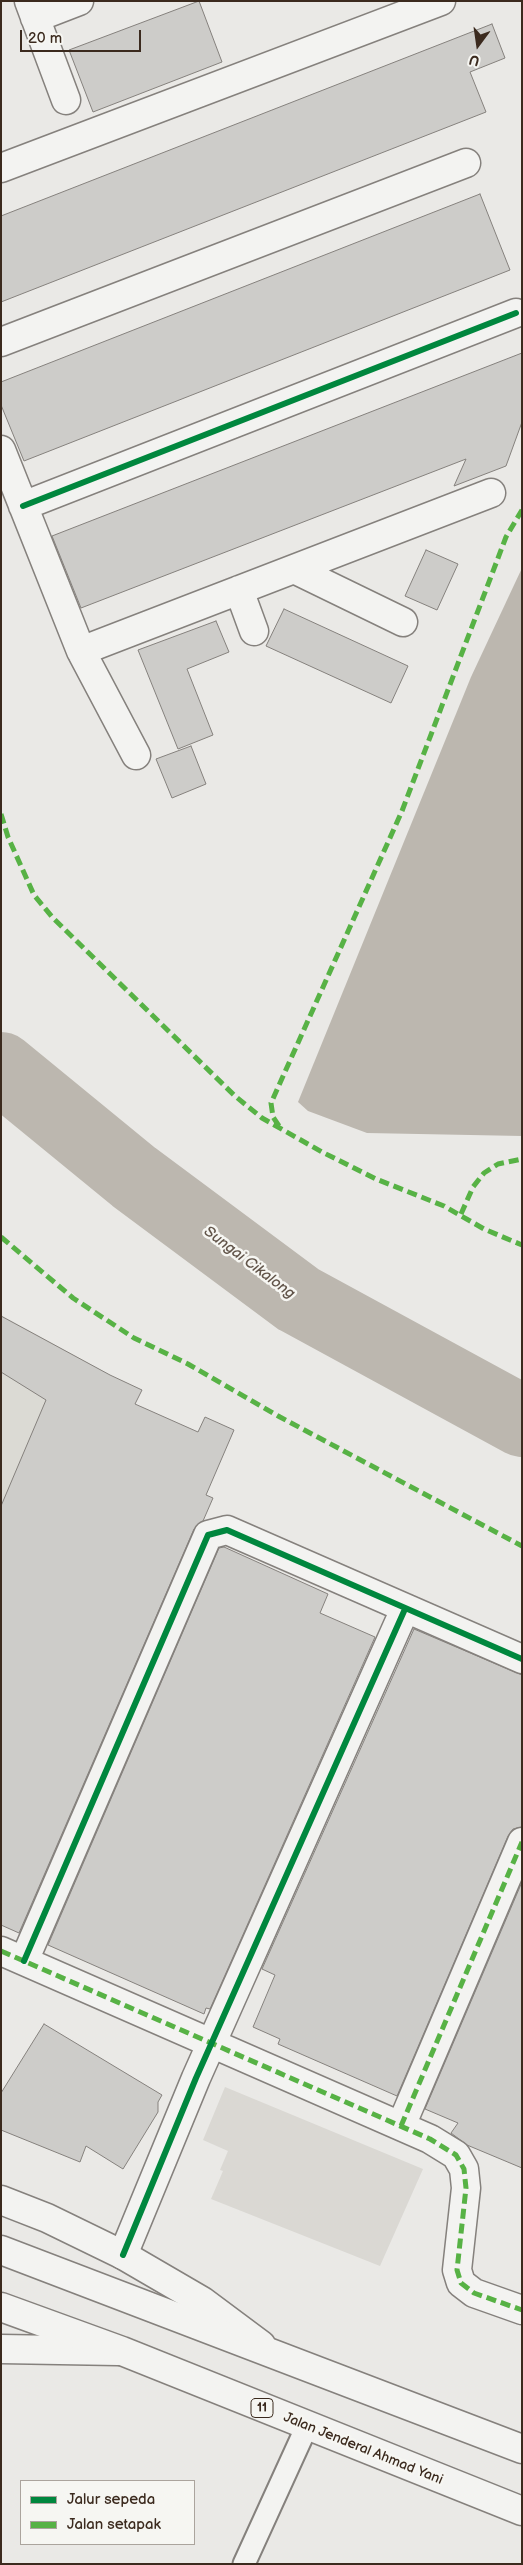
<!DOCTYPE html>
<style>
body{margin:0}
#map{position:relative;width:523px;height:2565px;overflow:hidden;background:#eae9e6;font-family:"Balsamiq Sans",sans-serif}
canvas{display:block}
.frame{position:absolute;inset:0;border:2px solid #3b2a1e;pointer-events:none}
.legend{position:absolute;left:20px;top:2480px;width:175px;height:65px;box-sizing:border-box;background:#f6f6f2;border:1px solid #aba49d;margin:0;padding:6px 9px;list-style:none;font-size:15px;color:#3b2a1e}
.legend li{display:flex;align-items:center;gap:10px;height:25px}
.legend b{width:25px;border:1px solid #aba49d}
.north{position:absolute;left:453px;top:20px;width:50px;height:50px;-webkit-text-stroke:4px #f6f6f2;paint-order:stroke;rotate:194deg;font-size:14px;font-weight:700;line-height:20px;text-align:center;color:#3b2a1e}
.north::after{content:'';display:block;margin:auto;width:18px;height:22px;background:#3b2a1e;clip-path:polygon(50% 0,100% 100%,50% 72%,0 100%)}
.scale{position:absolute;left:20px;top:30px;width:121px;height:22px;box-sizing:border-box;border:2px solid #3b2a1e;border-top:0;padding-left:6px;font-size:15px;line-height:18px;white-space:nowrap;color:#3b2a1e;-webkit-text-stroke:4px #f6f6f2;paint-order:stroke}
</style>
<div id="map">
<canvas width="523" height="2565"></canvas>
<div class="frame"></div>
<ul class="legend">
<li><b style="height:6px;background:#00873e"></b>Jalur sepeda</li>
<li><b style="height:6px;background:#57b245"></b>Jalan setapak</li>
</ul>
<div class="north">U</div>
<div class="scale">20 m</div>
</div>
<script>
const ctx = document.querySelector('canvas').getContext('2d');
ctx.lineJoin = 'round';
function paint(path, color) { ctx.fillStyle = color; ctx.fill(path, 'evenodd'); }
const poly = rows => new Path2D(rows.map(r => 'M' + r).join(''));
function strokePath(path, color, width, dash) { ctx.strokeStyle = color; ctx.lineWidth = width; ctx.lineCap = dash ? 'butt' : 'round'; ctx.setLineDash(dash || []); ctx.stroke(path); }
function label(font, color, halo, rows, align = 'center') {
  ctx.font = font + ' "Balsamiq Sans",sans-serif'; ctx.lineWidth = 5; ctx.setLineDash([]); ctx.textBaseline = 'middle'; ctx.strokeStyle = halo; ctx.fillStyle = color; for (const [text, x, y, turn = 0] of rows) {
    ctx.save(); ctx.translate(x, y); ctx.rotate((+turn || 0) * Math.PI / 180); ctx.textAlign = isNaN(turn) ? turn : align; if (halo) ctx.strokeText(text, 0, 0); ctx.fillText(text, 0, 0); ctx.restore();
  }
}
paint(poly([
 [1,1315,112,1376,1,1633]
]), '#dbdad4');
paint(poly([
 [225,2087,423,2169,380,2266,211,2199,223,2171,220,2170,228,2151,203,2140]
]), '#dad8d3');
paint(poly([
 [522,568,522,1136,367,1133,308,1111,298,1102,471,677]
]), '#bcb7af');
strokePath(poly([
 [1,1068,134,1177,298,1299,522,1421]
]), '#bcb7af', 72);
const building = poly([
 [199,1,222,62,93,112,69,50,199,1],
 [492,24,505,58,470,72,486,112,1,302,1,216,492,24],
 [480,194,510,270,24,461,1,405,1,382,480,194],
 [522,353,522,422,506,466,454,486,466,459,81,608,52,536,522,353],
 [426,550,458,564,437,610,405,596,426,550],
 [284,609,408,666,391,703,266,646,284,609],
 [216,621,229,652,187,669,213,735,178,749,138,650,216,621],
 [191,746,206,784,172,798,156,759,191,746],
 [1,1316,110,1375,142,1390,135,1404,198,1432,205,1417,234,1430,206,1495,213,1498,203,1521,194,1529,19,1933,1,1925,1,1506,46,1400,1,1372,1,1316],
 [224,1547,328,1594,320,1613,375,1637,210,2009,206,2008,204,2014,48,1945,219,1548,224,1547],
 [414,1629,522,1675,522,1827,513,1829,508,1836,397,2096,278,2044,280,2039,253,2027,275,1975,262,1969,414,1629],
 [522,1882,522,2168,467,2145,451,2133,458,2123,425,2109,522,1882],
 [44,2024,162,2095,158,2102,158,2112,123,2169,86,2146,80,2162,1,2130,1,2093,44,2024]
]);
paint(building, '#cdccc9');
strokePath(building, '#85817d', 1);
const service = poly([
 [244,2564,307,2426]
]);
const minor = poly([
 [29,1,66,100],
 [35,18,79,1],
 [1,168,441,1],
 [1,342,466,163],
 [1,450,81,651,136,755],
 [23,506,516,313],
 [294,569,403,622],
 [239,590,254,631],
 [81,651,491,493],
 [1,1951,430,2139,456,2155,464,2169,466,2188,457,2270,461,2283,474,2293,522,2310],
 [24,1961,208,1535,227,1530,522,1659],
 [401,2126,522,1842],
 [123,2255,196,2078,405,1609]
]);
const tertiary = poly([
 [1,2200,47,2218,123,2255,202,2301,261,2345],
 [1,2349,118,2351]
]);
const trunk = poly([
 [1,2250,522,2449],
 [1,2307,122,2351,522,2511]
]);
strokePath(service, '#85817d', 25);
strokePath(minor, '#85817d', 31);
strokePath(tertiary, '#85817d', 31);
strokePath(trunk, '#85817d', 31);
strokePath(service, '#f3f3f1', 21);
strokePath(minor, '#f3f3f1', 28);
strokePath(tertiary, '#f3f3f1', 28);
strokePath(trunk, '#f3f3f1', 28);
strokePath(poly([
 [1,814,8,837,34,895,53,918,235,1096,262,1118,322,1152,376,1179,444,1206,484,1229,522,1245],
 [279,1126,273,1117,271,1103,402,811,506,537,522,510],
 [461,1214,473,1187,484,1173,498,1164,522,1159],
 [1,1237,73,1298,134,1338,188,1364,280,1417,522,1546],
 [1,1951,430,2139,456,2155,464,2169,466,2188,457,2270,461,2283,474,2293,522,2310],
 [401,2126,522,1842]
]), '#57b245', 5, [10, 5]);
strokePath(poly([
 [23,506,516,313],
 [24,1961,208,1535,227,1530,522,1659],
 [123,2255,196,2078,405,1609]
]), '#00873e', 6);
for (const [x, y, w] of [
 [262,2408,22]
]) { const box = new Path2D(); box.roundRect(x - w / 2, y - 9.5, w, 19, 4); ctx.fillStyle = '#f6f6f2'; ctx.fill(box); strokePath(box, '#3b2a1e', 1); }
label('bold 12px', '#3b2a1e', null, [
 ["11",262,2408]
]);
label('14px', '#3b2a1e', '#f6f6f2', [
 ["Jalan Jenderal Ahmad Yani",363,2449,22]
]);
label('italic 15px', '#615449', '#f6f6f2', [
 ["Sungai Cikalong",249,1263,37]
]);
</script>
